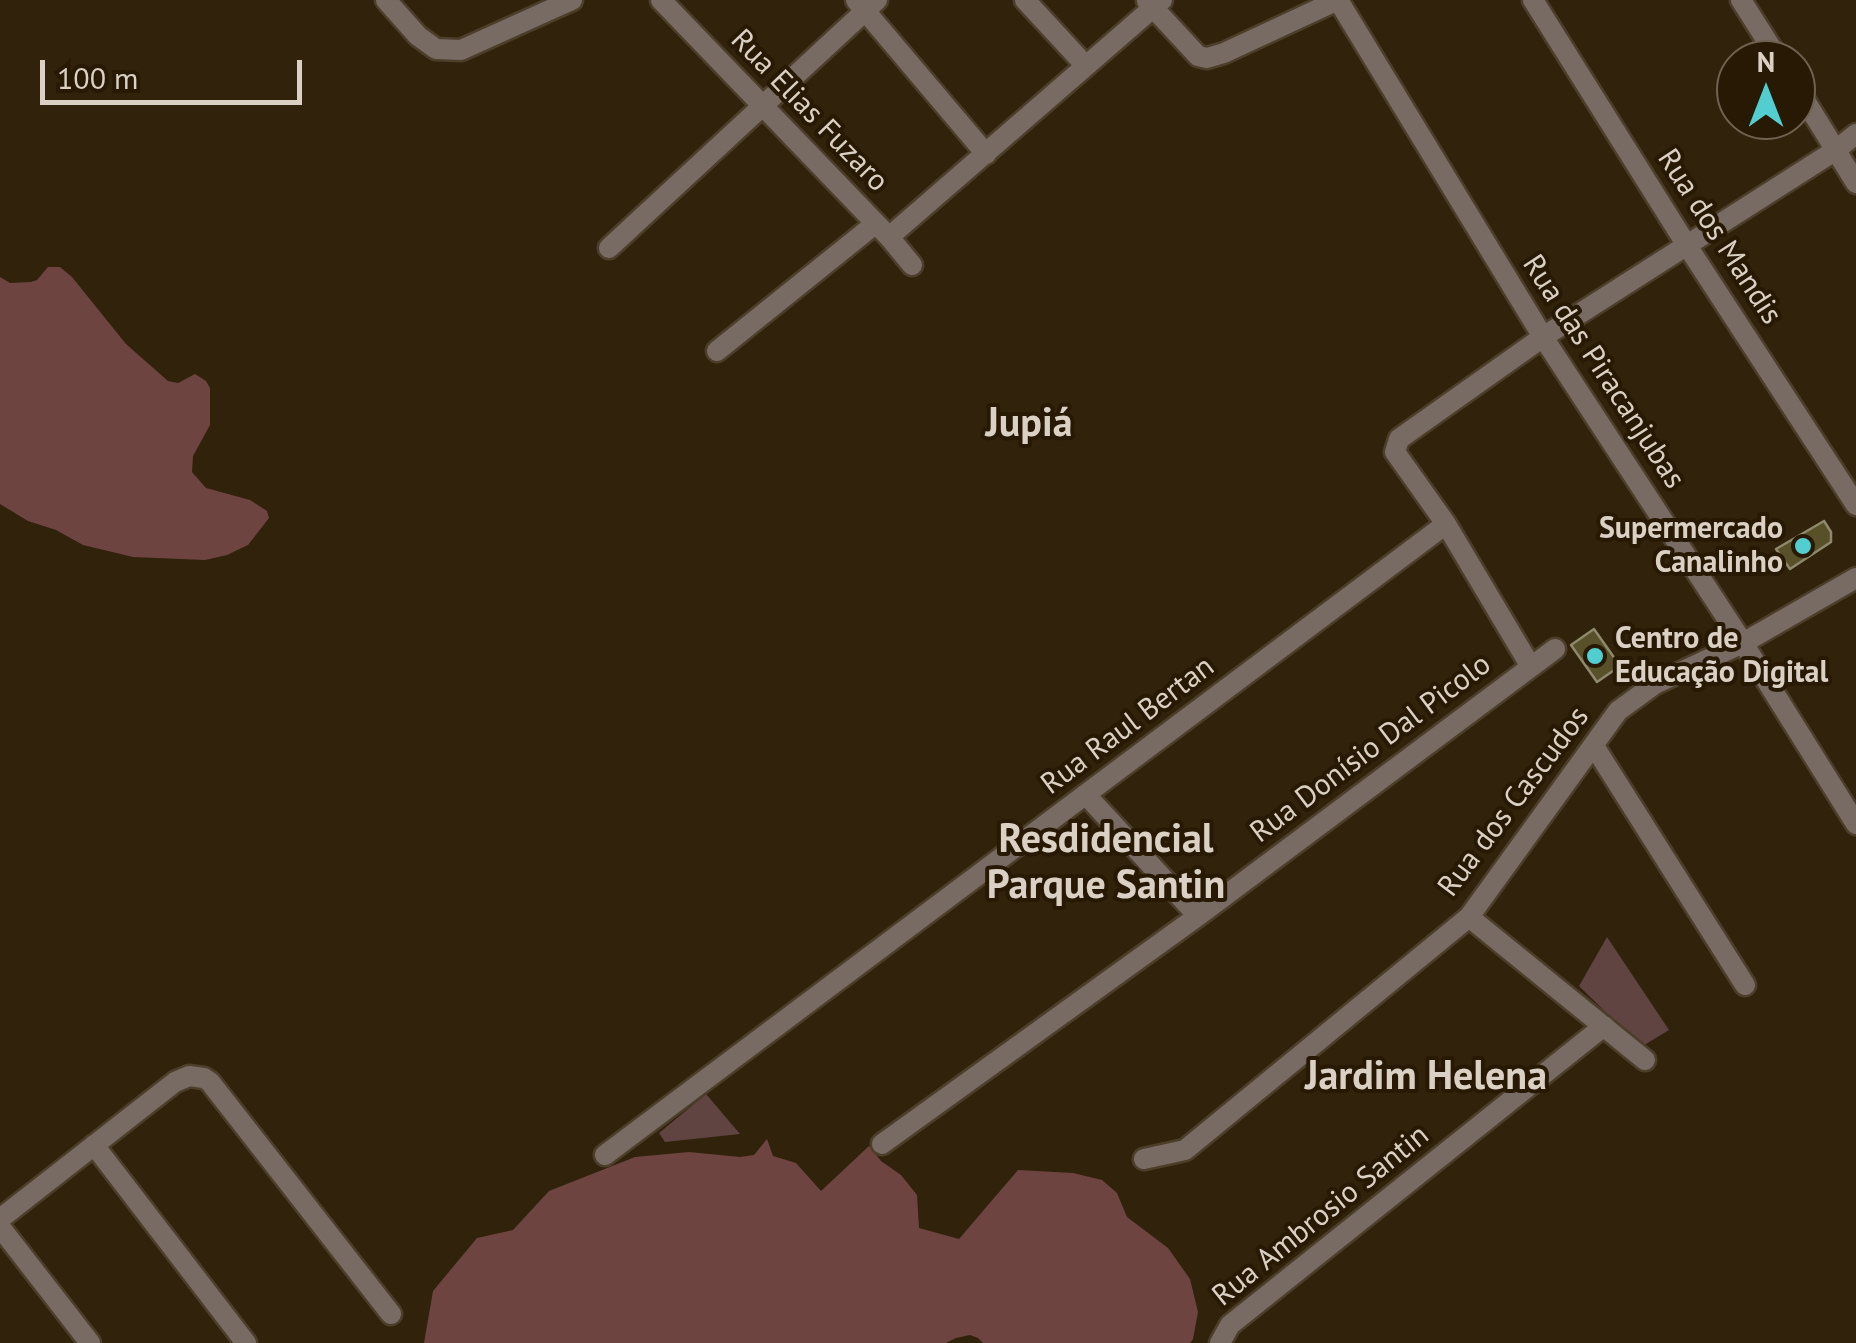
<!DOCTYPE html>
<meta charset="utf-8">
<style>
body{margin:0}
#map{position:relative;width:1856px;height:1343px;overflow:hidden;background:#31220c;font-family:"PT Sans",sans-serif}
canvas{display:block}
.north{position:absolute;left:1716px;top:40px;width:100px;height:100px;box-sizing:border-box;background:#271903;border:2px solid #6f6250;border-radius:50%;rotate:0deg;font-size:28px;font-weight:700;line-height:40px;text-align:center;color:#dad0c3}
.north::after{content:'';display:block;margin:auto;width:35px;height:45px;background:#52cdd0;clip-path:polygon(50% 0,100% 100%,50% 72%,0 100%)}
.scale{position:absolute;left:40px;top:60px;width:262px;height:45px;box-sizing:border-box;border:5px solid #dad0c3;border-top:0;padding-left:12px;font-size:30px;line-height:35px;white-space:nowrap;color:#dad0c3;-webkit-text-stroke:8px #271903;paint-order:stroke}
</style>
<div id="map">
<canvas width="1856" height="1343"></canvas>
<div class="north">N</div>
<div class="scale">100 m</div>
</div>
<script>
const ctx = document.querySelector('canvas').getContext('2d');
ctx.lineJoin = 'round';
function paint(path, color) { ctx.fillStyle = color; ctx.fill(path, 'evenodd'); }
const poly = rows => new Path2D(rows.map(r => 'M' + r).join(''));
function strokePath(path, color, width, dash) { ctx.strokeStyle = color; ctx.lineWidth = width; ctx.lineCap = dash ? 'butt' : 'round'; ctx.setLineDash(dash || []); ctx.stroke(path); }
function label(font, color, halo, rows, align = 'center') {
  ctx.font = font + ' "PT Sans",sans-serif'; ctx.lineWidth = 8; ctx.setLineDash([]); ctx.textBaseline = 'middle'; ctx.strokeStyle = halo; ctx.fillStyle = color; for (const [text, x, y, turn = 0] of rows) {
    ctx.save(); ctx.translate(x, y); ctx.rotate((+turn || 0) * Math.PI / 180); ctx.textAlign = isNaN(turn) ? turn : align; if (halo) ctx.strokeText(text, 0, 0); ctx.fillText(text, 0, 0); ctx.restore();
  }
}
paint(poly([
 [1607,937,1669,1030,1641,1047,1579,986],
 [706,1094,740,1134,665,1142,659,1133]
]), '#5f4441');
paint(poly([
 [48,267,60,267,72,277,126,344,168,381,178,383,195,374,206,381,210,388,210,425,193,456,192,472,206,488,250,500,267,511,269,518,248,545,227,555,205,560,133,557,83,545,56,530,28,521,0,504,0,277,10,283,31,282,37,280],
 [767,1139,773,1156,796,1163,821,1191,869,1146,881,1161,901,1175,917,1195,919,1228,959,1239,1018,1170,1073,1173,1102,1180,1117,1193,1127,1217,1168,1248,1190,1279,1198,1312,1193,1339,1190,1343,983,1343,978,1338,970,1335,956,1338,946,1343,424,1343,433,1291,477,1238,513,1230,549,1191,635,1157,689,1152,740,1157,754,1155]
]), '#6d4440');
const building = poly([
 [1824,521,1831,532,1831,542,1790,569,1776,549,1824,521],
 [1594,629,1620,666,1597,682,1571,645,1594,629]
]);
paint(building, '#575029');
strokePath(building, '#8e896c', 2.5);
const street = poly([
 [386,0,418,36,436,49,461,50,572,0],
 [661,0,889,237,912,265],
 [856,0,986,154],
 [1025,0,1086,66],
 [1338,0,1543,337,1743,643,1856,824],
 [1533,0,1686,244,1856,505],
 [1741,0,1779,60],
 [1147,1,1198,56,1207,58,1224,53,1338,0],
 [1796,86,1856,183],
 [889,237,1162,0],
 [609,248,877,0],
 [717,351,875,224],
 [1531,667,1446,524,1395,452,1399,439,1543,337,1836,150,1856,134],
 [1594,746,1745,985],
 [1087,796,1198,916],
 [1469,917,1645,1060],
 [882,1144,1198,916,1555,649],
 [94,1145,246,1343],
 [605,1155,1446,524],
 [1144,1159,1185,1150,1469,917,1618,711,1655,684,1743,643,1856,578],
 [0,1219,175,1082,189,1076,204,1078,210,1082,391,1314],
 [0,1227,90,1343],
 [1220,1343,1230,1325,1604,1026]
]);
strokePath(street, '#4c3e29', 25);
strokePath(street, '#786b64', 20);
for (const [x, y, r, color] of [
 [1803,546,10,"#52cdd0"],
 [1595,656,10,"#52cdd0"]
]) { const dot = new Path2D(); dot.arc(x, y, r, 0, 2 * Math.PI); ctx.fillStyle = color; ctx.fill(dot); strokePath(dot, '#271903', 4); }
label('30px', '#dad0c3', '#271903', [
 ["Rua Elias Fuzaro",809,111,46],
 ["Rua dos Mandis",1719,237,57],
 ["Rua das Piracanjubas",1603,372,57],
 ["Rua Raul Bertan",1128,726,-37],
 ["Rua Donísio Dal Picolo",1371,749,-37],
 ["Rua dos Cascudos",1514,802,-53],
 ["Rua Ambrosio Santin",1321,1216,-39]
]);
label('bold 30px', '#dad0c3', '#271903', [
 ["Supermercado",1783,529],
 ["Canalinho",1783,563],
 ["Centro de",1615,639,"left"],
 ["Educação Digital",1615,673,"left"]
], 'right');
label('bold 40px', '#dad0c3', '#271903', [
 ["Jupiá",1029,425],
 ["Resdidencial",1106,841],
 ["Parque Santin",1106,887],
 ["Jardim Helena",1426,1078]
]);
</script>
